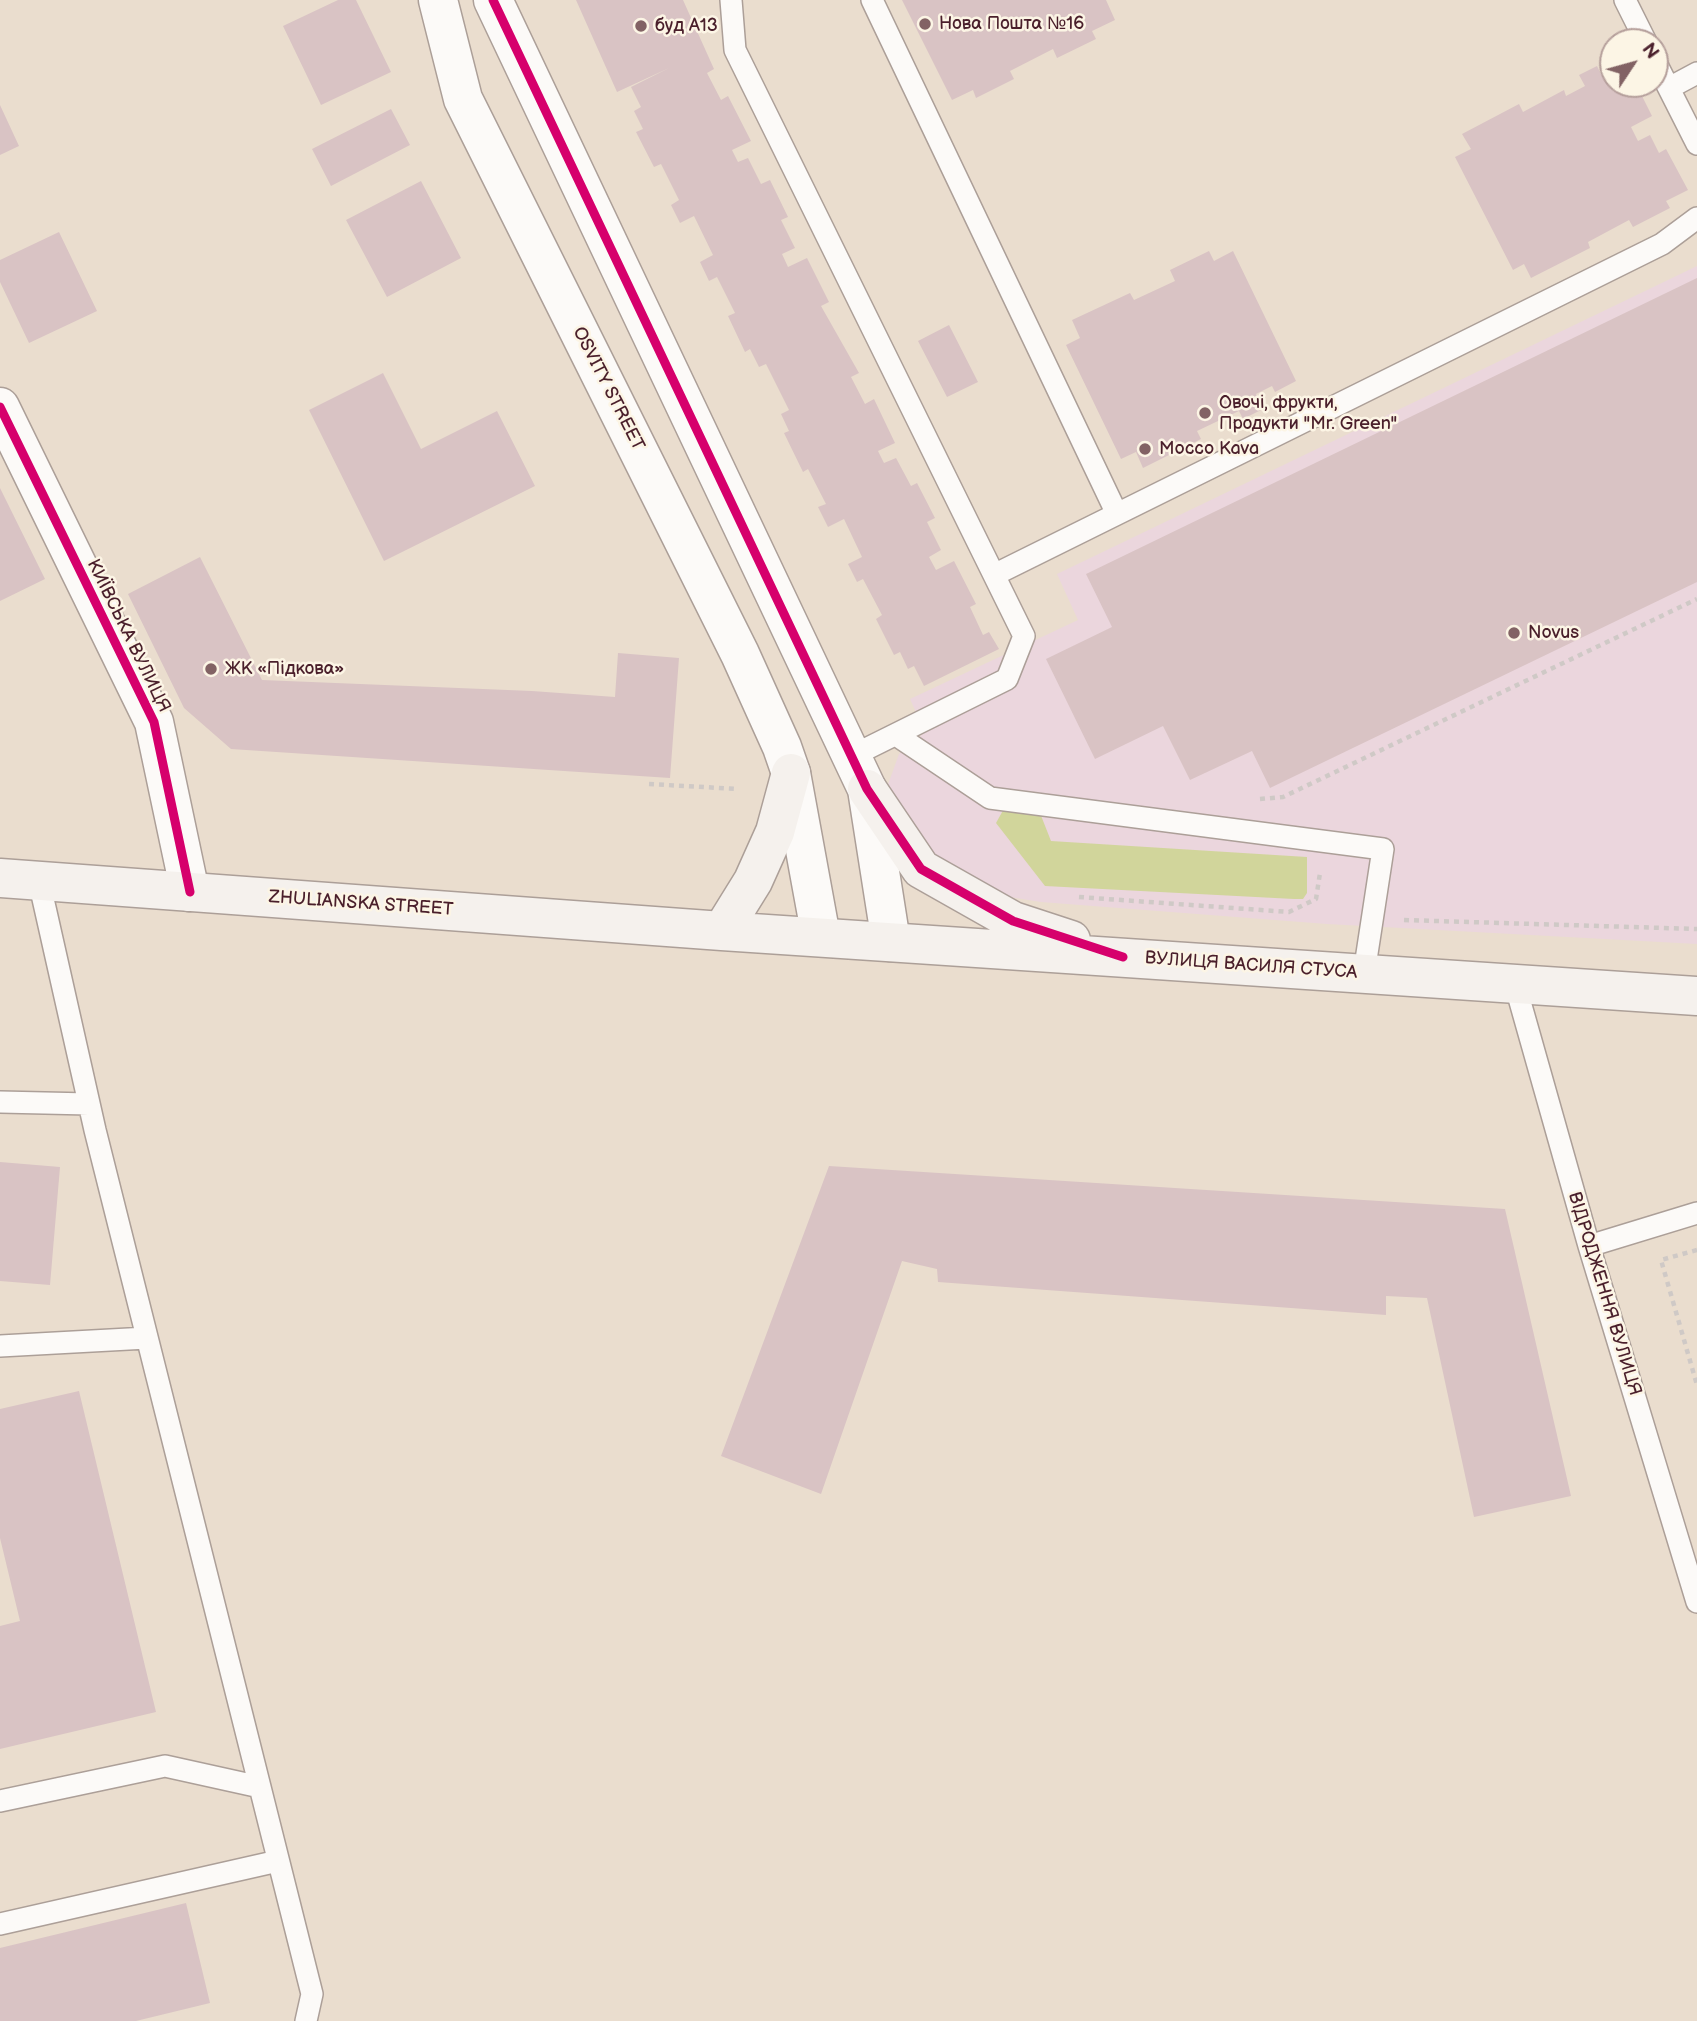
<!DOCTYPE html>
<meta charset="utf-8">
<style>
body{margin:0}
#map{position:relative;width:1697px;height:2021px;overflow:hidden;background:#eaddce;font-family:"Balsamiq Sans",sans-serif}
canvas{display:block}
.north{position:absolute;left:1599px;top:28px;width:70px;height:70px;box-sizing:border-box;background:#fcf5e5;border:2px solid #b59f9b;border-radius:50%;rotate:54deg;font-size:19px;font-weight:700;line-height:28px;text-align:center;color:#4a1f2b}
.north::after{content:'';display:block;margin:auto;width:24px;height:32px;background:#826264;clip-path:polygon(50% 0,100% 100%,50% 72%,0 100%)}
</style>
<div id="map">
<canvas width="1697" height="2021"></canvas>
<div class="north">N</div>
</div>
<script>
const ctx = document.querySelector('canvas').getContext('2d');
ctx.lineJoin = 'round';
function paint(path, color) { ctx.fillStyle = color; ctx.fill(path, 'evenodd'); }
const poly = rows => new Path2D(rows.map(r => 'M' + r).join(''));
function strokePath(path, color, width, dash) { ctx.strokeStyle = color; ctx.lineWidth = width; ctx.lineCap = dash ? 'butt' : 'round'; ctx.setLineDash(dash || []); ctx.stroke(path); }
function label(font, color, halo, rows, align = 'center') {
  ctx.font = font + ' "Balsamiq Sans",sans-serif'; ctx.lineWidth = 5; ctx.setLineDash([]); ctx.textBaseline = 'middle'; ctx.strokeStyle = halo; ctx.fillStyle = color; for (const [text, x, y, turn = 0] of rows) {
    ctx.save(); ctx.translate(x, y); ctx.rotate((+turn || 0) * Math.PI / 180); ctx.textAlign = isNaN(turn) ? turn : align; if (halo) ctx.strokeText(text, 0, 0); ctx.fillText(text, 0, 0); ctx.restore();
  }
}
paint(poly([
 [1697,266,1697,944,1327,924,1041,902,1003,896,932,861,886,790,899,754,925,732,910,699,1078,620,1057,574]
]), '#ebd6dd');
paint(poly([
 [1011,796,1040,813,1051,841,1307,857,1307,893,1303,899,1294,899,1045,886,996,823]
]), '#d1d59b');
paint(poly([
 [338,0,356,0,391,72,321,105,283,26],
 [576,0,683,0,714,69,707,73,721,100,728,96,751,141,732,150,738,162,748,158,761,184,770,180,788,217,781,220,795,248,782,254,788,267,807,258,829,302,821,306,859,373,851,377,865,404,874,399,895,443,878,451,884,463,896,458,911,486,917,483,935,518,927,522,941,550,929,557,936,570,954,561,976,604,970,607,983,635,989,632,999,649,924,686,914,666,908,669,900,652,894,655,876,619,882,615,863,579,857,582,848,564,862,557,844,519,828,527,818,507,826,504,808,469,803,472,784,433,789,431,781,414,789,410,766,364,759,367,750,349,745,352,728,316,735,313,717,277,709,281,700,262,713,255,694,216,680,223,671,205,679,200,661,164,654,167,636,132,643,129,634,111,641,107,631,87,669,68,617,92],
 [902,0,1106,0,1115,20,1092,31,1096,39,1057,58,1053,49,1010,71,1014,79,976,98,973,90,952,100],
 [1597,66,1601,74,1613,68,1613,84,1636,84,1652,116,1631,127,1638,141,1650,135,1659,153,1666,149,1688,190,1666,201,1670,208,1633,227,1629,220,1588,242,1590,248,1531,278,1524,264,1513,270,1455,157,1471,149,1462,134,1519,104,1523,112,1564,90,1566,96,1585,86,1579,75],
 [0,105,19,146,0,155],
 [391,109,410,145,331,186,312,149],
 [421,181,461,258,387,297,346,220],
 [59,232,97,311,29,343,0,282,0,260],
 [1209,251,1214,261,1233,251,1296,381,1275,392,1272,386,1256,394,1263,409,1243,419,1239,411,1197,431,1201,439,1143,468,1136,452,1121,459,1066,345,1080,338,1072,320,1130,293,1134,300,1175,281,1170,270],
 [1697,278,1697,582,1270,788,1252,751,1190,780,1163,726,1095,759,1046,659,1112,627,1086,574],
 [949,325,978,382,947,397,918,341],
 [383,373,421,449,497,411,535,486,384,561,309,410],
 [0,488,45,579,0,601],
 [200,557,262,680,532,691,615,697,618,653,679,658,670,778,231,749,184,708,128,594],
 [0,1162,60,1167,50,1285,0,1281],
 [829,1166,1505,1209,1571,1496,1474,1517,1427,1298,1386,1296,1386,1315,938,1282,937,1269,902,1261,821,1494,721,1456],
 [79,1391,156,1712,0,1749,0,1626,20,1621,0,1538,0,1409],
 [186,1903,210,2003,136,2021,0,2021,0,1948]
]), '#d9c3c4');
const lane = poly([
 [731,0,735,50,1024,636,1007,679,852,756],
 [872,0,1117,514],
 [1625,0,1646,42],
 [1655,61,1697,144],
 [1669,88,1697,73],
 [994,575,1662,244,1697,218],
 [896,735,990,798,1383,849,1364,973],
 [39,881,95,1130,312,1994,306,2021],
 [1515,984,1589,1246,1697,1602],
 [0,1102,89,1104],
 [1589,1246,1697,1213],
 [0,1346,147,1338],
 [0,1801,165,1766,260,1787],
 [0,1924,278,1861]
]);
const street = poly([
 [438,0,463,99,740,654,782,747,791,773,821,937],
 [493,0,867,789,891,942],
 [0,407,154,722,190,892]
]);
const secondary = poly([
 [867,789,921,869,1013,921,1071,940],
 [0,878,722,931,1697,996],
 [722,931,753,881,775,832,791,773]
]);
strokePath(lane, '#ac9f98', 24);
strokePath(street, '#ac9f98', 41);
strokePath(secondary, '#ac9f98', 41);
strokePath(poly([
 [649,784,738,789],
 [1260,799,1283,797,1697,599],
 [1079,897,1289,912,1316,899,1320,873],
 [1404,920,1697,929],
 [1697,1250,1661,1260,1697,1385]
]), '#cfc9c6', 4.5, [5, 5]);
strokePath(lane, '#fcfaf8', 21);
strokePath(street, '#fcfaf8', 38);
strokePath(secondary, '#f5f1ed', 38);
strokePath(poly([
 [493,0,867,789,921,869,1013,921,1123,957],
 [0,407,154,722,190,892]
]), '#d6006c', 9);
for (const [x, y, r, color] of [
 [925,24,7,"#826264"],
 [641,26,7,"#826264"],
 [1205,413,7,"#826264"],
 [1145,449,7,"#826264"],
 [1514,633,7,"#826264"],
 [211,669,7,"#826264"]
]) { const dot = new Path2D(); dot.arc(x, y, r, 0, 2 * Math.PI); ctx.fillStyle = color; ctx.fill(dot); strokePath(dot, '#fcf5e5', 2.5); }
label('18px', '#4a1f2b', '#fcf5e5', [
 ["Нова Пошта №16",939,24],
 ["буд А13",655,26],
 ["Овочі, фрукти,",1219,403],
 ["Продукти \"Mr. Green\"",1219,424],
 ["Mocco Kava",1159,449],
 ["Novus",1528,633],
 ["ЖК «Підкова»",225,669]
], 'left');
label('18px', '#4a1f2b', '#fcf5e5', [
 ["OSVITY STREET",608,389,63],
 ["КИЇВСЬКА ВУЛИЦЯ",128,636,64],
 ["ZHULIANSKA STREET",361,904,4],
 ["ВУЛИЦЯ ВАСИЛЯ СТУСА",1251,966,4],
 ["ВІДРОДЖЕННЯ ВУЛИЦЯ",1604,1294,73]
]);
</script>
